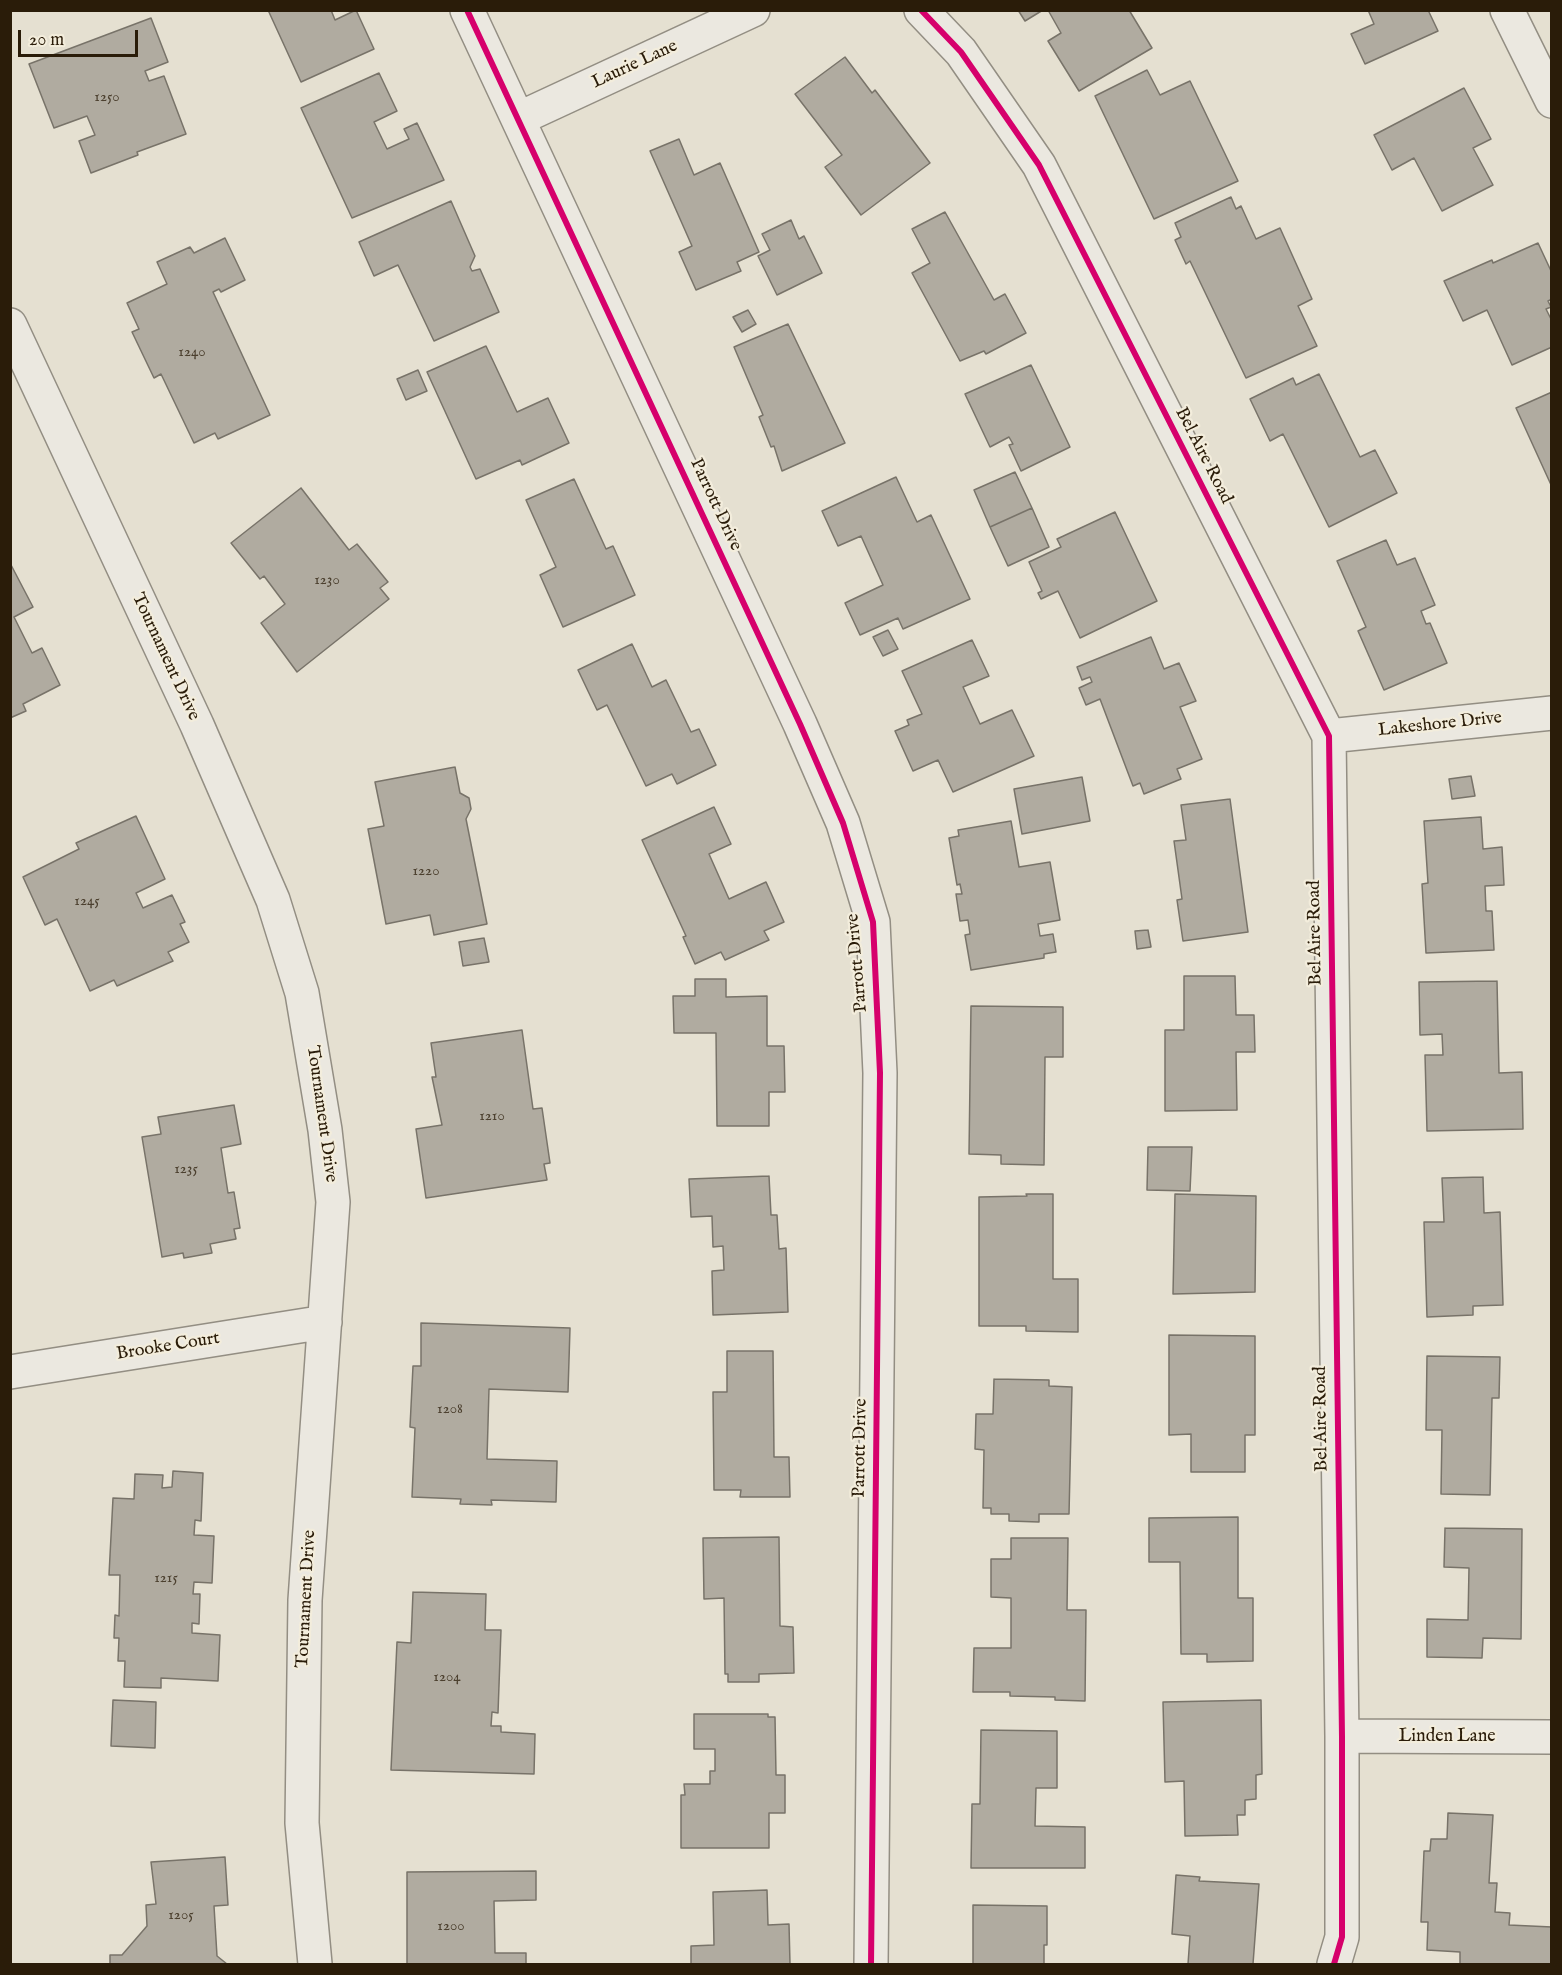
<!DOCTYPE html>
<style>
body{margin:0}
#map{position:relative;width:1562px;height:1975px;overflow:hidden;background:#e5e0d1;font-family:"IM FELL English",serif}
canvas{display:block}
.frame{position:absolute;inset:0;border:12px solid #2a1c09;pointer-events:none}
.scale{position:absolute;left:18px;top:30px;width:120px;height:27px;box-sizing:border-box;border:3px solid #2a1c09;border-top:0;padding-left:8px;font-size:18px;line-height:21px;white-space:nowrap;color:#2a1c09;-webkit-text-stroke:4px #f3eddc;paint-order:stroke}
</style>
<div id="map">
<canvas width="1562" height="1975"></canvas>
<div class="frame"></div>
<div class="scale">20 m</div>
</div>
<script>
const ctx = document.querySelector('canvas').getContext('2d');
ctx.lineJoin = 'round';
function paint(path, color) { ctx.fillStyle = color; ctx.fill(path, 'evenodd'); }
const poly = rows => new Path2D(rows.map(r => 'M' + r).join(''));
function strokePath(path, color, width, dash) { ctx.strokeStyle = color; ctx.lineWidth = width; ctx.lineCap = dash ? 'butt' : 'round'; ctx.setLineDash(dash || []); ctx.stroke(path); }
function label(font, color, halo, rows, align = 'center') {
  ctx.font = font + ' "IM FELL English",serif'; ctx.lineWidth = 4.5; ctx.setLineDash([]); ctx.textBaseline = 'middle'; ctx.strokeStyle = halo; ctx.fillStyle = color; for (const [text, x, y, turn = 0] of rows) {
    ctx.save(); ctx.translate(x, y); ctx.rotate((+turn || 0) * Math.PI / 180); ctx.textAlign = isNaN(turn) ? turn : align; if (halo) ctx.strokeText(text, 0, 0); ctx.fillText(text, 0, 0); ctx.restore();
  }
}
const building = poly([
 [268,10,331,10,335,20,356,10,374,49,301,82,268,10],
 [1018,10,1043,10,1025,21,1018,10],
 [1048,10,1129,10,1152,48,1079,91,1048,41,1061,33,1048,10],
 [1368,10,1428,10,1438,31,1365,64,1351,34,1374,24,1368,10],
 [151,18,168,62,145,71,149,81,164,76,186,134,137,152,138,155,91,173,79,141,95,135,87,116,54,128,29,64,151,18],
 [845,57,872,93,875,90,930,163,861,215,825,167,842,155,795,94,845,57],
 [1147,70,1160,95,1190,81,1238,181,1154,219,1095,96,1147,70],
 [379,73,397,111,374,122,387,149,409,139,404,129,417,123,444,180,352,218,301,108,379,73],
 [1464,88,1491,139,1473,148,1493,185,1442,211,1414,158,1392,170,1374,135,1464,88],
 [679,139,694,175,720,163,759,252,737,262,741,271,696,290,679,252,692,246,650,151,679,139],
 [1231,197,1236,209,1241,206,1256,239,1280,228,1312,299,1298,306,1317,346,1246,378,1190,261,1186,264,1175,240,1181,237,1175,223,1231,197],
 [451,201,475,256,470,267,472,271,480,269,499,312,434,341,398,265,374,276,359,242,451,201],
 [945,212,994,300,1005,294,1026,333,986,354,984,351,960,361,912,273,930,263,912,229,945,212],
 [791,220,799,239,804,236,822,273,777,295,758,256,770,250,762,234,791,220],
 [225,238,245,280,221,292,219,289,213,292,270,415,218,439,215,433,194,443,161,374,154,378,132,332,139,329,127,303,167,284,157,262,190,247,194,253,225,238],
 [1538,243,1552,273,1552,299,1548,301,1551,307,1546,309,1552,321,1552,347,1512,365,1487,310,1463,321,1444,281,1492,260,1493,263,1538,243],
 [748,310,756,324,742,332,733,317,748,310],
 [788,324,845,443,782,471,774,446,771,447,759,417,763,415,734,347,788,324],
 [486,346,517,412,548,398,569,443,522,465,520,460,476,479,427,372,486,346],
 [1031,365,1070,447,1021,471,1009,445,1013,444,1009,437,990,447,965,394,1031,365],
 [418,370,427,391,406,400,397,379,418,370],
 [1319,374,1360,457,1375,450,1397,493,1329,527,1283,434,1270,441,1250,399,1293,378,1296,385,1319,374],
 [1552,392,1552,487,1516,408,1552,392],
 [1015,472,1032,508,990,527,974,490,1015,472],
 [896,477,917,522,931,515,970,599,903,629,898,618,860,635,845,603,883,585,861,536,838,546,822,511,896,477],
 [574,479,606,549,613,546,635,595,563,627,540,575,556,567,526,500,574,479],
 [301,488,349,550,357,544,388,582,380,588,389,599,297,672,261,623,285,604,264,576,260,579,231,543,301,488],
 [1032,508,1049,547,1008,566,990,527,1032,508],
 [1115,512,1157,601,1080,638,1058,591,1041,599,1038,593,1042,591,1029,562,1061,547,1057,539,1115,512],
 [1386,540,1397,565,1415,558,1435,605,1421,611,1426,624,1430,623,1447,663,1384,690,1358,631,1366,627,1337,561,1386,540],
 [10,563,33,607,14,617,32,653,42,648,60,685,23,704,26,711,10,718,10,563],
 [888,630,898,649,883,656,873,637,888,630],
 [1151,637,1164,669,1179,663,1196,701,1180,707,1202,759,1177,769,1181,779,1144,794,1140,783,1133,786,1100,699,1086,705,1079,688,1092,682,1090,677,1082,680,1077,667,1151,637],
 [972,640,989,676,963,687,980,724,1012,710,1034,756,953,792,938,760,913,771,895,731,909,725,907,720,922,714,902,671,972,640],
 [632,644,652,687,666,680,691,732,699,729,716,765,677,784,672,774,646,786,607,705,597,710,578,670,632,644],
 [455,767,460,793,469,798,471,809,466,819,487,924,434,935,430,915,386,924,368,829,384,826,375,782,455,767],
 [1471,776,1475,796,1452,799,1449,779,1471,776],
 [1082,777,1090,821,1022,834,1014,789,1082,777],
 [1230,799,1248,932,1183,941,1177,900,1182,899,1174,841,1186,840,1181,805,1230,799],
 [714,807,731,844,709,854,729,899,766,882,784,922,764,931,769,940,725,960,721,952,695,964,683,937,686,936,642,840,714,807],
 [136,816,165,879,136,893,143,908,172,895,185,922,180,924,189,942,168,952,173,961,117,986,114,980,90,991,57,919,45,925,23,877,79,849,76,843,136,816],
 [1481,817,1483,849,1502,847,1504,885,1485,886,1486,911,1492,911,1494,950,1426,953,1422,884,1428,883,1424,821,1481,817],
 [1011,821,1019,867,1050,862,1060,920,1038,924,1040,936,1053,934,1056,952,1044,954,1044,958,971,970,965,935,970,934,968,920,960,921,956,894,962,894,960,884,957,885,949,838,959,836,958,830,1011,821],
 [1148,930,1151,947,1137,949,1135,931,1148,930],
 [484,938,489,962,463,966,459,942,484,938],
 [1184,976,1235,976,1236,1015,1254,1015,1255,1052,1236,1052,1237,1110,1165,1111,1165,1030,1184,1030,1184,976],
 [695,979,726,979,726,997,767,996,767,1046,784,1046,785,1092,769,1092,769,1126,717,1126,716,1033,674,1033,673,996,695,996,695,979],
 [1497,981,1499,1073,1522,1072,1523,1129,1427,1131,1425,1055,1443,1055,1442,1034,1420,1035,1419,982,1497,981],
 [971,1006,1063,1007,1063,1057,1045,1057,1044,1165,1001,1164,1001,1155,969,1154,971,1006],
 [522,1030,533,1109,542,1108,550,1163,544,1164,547,1180,426,1198,416,1129,442,1125,432,1077,436,1077,431,1043,522,1030],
 [234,1105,241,1144,221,1148,228,1193,234,1192,240,1228,234,1229,236,1239,210,1244,212,1253,184,1258,183,1253,162,1257,142,1137,161,1134,158,1117,234,1105],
 [1148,1147,1192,1147,1190,1191,1147,1190,1148,1147],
 [769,1176,771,1215,777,1215,779,1249,786,1248,788,1312,713,1315,712,1271,724,1270,723,1246,713,1247,712,1216,691,1217,689,1179,769,1176],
 [1483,1177,1484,1213,1500,1212,1503,1305,1473,1306,1473,1315,1427,1317,1424,1222,1444,1222,1442,1178,1483,1177],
 [1026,1194,1053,1194,1053,1279,1078,1279,1078,1332,1026,1331,1026,1326,979,1326,979,1197,1027,1196,1026,1194],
 [1175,1194,1256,1196,1255,1292,1173,1294,1175,1194],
 [421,1323,570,1328,568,1392,489,1389,487,1459,557,1461,556,1502,491,1500,492,1505,460,1504,461,1499,412,1497,415,1428,410,1427,413,1366,421,1366,421,1323],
 [1169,1335,1255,1336,1255,1435,1245,1435,1245,1472,1191,1472,1191,1434,1169,1435,1169,1335],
 [727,1351,773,1351,774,1457,789,1457,790,1497,740,1497,741,1490,714,1490,713,1392,727,1392,727,1351],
 [1427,1356,1500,1357,1499,1398,1492,1398,1490,1495,1441,1494,1442,1430,1426,1430,1427,1356],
 [994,1379,1049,1380,1049,1386,1072,1387,1069,1514,1039,1514,1039,1522,1009,1521,1009,1514,991,1514,991,1508,983,1508,984,1450,975,1449,976,1414,993,1414,994,1379],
 [173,1471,203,1473,201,1521,195,1520,194,1535,214,1536,212,1583,194,1582,193,1594,200,1594,199,1624,192,1623,192,1633,220,1635,218,1681,161,1678,161,1688,124,1687,125,1661,118,1661,119,1638,114,1638,115,1615,119,1616,120,1575,109,1575,113,1498,134,1499,135,1474,163,1475,162,1488,172,1487,173,1471],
 [1238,1517,1238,1598,1253,1598,1253,1661,1207,1662,1207,1654,1181,1654,1180,1562,1149,1562,1149,1518,1238,1517],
 [1445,1528,1522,1529,1521,1639,1483,1638,1482,1658,1427,1657,1427,1619,1468,1620,1469,1568,1444,1567,1445,1528],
 [779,1537,780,1626,793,1627,794,1673,759,1674,759,1682,728,1682,728,1674,725,1674,724,1598,704,1599,703,1538,779,1537],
 [1011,1538,1068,1538,1067,1610,1086,1610,1085,1701,1055,1700,1055,1697,1010,1696,1010,1692,973,1692,974,1648,1011,1648,1011,1598,991,1597,991,1559,1011,1559,1011,1538],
 [413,1592,486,1594,485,1630,501,1630,498,1713,492,1712,491,1726,501,1726,501,1732,535,1734,534,1774,391,1770,397,1642,411,1643,413,1592],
 [113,1700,156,1702,155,1748,111,1746,113,1700],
 [1261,1700,1262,1774,1256,1775,1256,1799,1245,1800,1245,1815,1237,1815,1238,1835,1185,1836,1184,1781,1165,1782,1163,1702,1261,1700],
 [694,1714,768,1714,768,1717,775,1717,776,1775,785,1775,785,1813,769,1813,769,1848,681,1848,681,1795,685,1795,684,1784,710,1784,710,1771,715,1771,715,1749,694,1749,694,1714],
 [981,1730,1057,1731,1057,1788,1036,1788,1035,1826,1085,1827,1085,1868,971,1868,972,1804,980,1804,981,1730],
 [1448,1813,1493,1815,1489,1883,1497,1883,1495,1912,1510,1913,1509,1925,1552,1927,1552,1964,1460,1964,1460,1952,1427,1950,1428,1922,1421,1922,1424,1851,1430,1851,1431,1839,1447,1839,1448,1813],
 [225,1857,228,1905,214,1906,217,1956,227,1964,110,1964,110,1955,122,1955,147,1926,146,1905,156,1904,151,1862,225,1857],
 [536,1871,536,1900,494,1901,495,1953,526,1953,526,1964,407,1964,407,1872,536,1871],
 [1176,1875,1200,1877,1199,1881,1259,1884,1253,1964,1188,1964,1190,1936,1172,1934,1176,1875],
 [767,1890,768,1925,789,1924,790,1964,691,1964,691,1946,714,1945,713,1892,767,1890],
 [973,1905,1047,1906,1047,1945,1044,1945,1044,1964,973,1964,973,1905]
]);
paint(building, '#b0aba0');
strokePath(building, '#787369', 1.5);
const minor = poly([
 [467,10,800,724,843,823,873,922,880,1073,871,1964],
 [921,10,961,52,1039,165,1329,736,1342,1736,1342,1937,1334,1964],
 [1507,10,1552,101],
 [518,119,753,10],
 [10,325,197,725,273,900,302,993,325,1130,333,1202,305,1600,302,1823,315,1964],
 [1329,736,1552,713],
 [10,1372,325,1322],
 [1342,1736,1552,1737]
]);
strokePath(minor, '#938e83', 36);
strokePath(minor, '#ebe8e0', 33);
strokePath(poly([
 [467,10,800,724,843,823,873,922,880,1073,871,1964],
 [921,10,961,52,1039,165,1329,736,1342,1736,1342,1937,1334,1964]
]), '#d6006c', 6);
label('15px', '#4c402f', null, [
 ["1250",107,98],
 ["1240",192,353],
 ["1230",327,581],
 ["1220",426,872],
 ["1245",87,902],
 ["1210",492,1117],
 ["1235",186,1170],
 ["1208",450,1410],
 ["1215",166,1579],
 ["1204",447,1678],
 ["1205",181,1916],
 ["1200",451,1927]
]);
label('18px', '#2a1c09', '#f3eddc', [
 ["Laurie Lane",635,65,-25],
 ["Bel Aire Road",1203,456,63],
 ["Parrott Drive",715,505,65],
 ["Tournament Drive",165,657,65],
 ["Lakeshore Drive",1440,725,-6],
 ["Bel Aire Road",1316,933,-91],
 ["Parrott Drive",858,963,-95],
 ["Tournament Drive",321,1114,82],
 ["Brooke Court",168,1347,-9],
 ["Bel Aire Road",1322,1419,-91],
 ["Parrott Drive",861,1448,-89],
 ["Tournament Drive",307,1599,-87],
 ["Linden Lane",1447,1737]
]);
</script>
